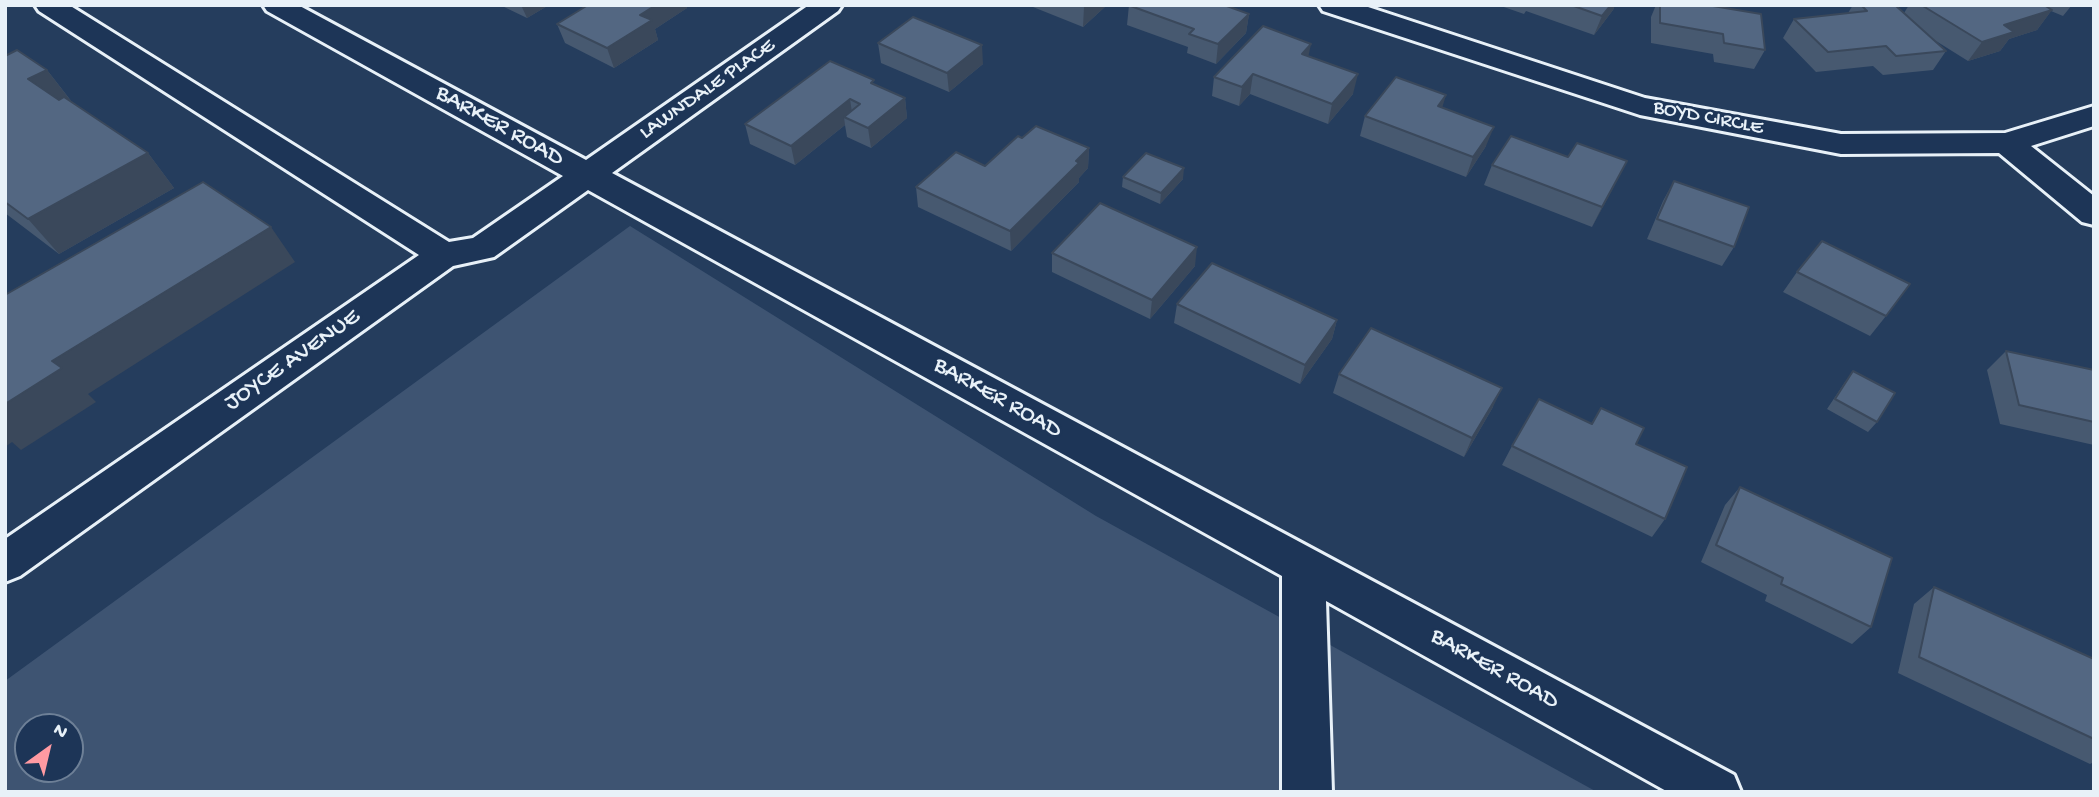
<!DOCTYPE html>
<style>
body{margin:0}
#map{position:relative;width:2099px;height:797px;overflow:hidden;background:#253d5d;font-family:"Gochi Hand",sans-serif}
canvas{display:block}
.frame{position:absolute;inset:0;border:7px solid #e8f1f8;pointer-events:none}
.north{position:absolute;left:14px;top:713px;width:70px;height:70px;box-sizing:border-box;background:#1d3557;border:2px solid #6e8097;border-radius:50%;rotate:34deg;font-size:19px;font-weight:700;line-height:28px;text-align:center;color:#e8f1f8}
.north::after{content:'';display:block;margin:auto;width:24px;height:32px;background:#ff9aa2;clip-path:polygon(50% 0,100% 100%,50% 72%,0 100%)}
</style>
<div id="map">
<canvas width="2099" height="797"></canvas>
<div class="frame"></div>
<div class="north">N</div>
</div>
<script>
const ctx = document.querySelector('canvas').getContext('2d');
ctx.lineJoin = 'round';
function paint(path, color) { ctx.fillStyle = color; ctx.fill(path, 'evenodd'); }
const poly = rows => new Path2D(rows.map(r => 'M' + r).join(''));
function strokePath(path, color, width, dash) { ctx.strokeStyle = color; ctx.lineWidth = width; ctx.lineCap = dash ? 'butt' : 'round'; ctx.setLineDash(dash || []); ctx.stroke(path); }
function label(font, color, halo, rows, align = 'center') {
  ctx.font = font + ' "Gochi Hand",sans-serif'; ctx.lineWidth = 5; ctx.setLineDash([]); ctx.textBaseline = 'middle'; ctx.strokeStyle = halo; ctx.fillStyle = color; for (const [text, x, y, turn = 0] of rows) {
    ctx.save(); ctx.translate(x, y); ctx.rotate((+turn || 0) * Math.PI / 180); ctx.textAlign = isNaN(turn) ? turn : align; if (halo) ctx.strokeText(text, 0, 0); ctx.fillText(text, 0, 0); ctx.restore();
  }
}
paint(poly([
 [630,226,1096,516,1597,792,5,792,5,681],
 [28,727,70,727,70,769,28,769]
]), '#3e5472');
const minor = poly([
 [35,5,69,5,449,242,473,238,563,176,267,11,263,5,298,5,586,160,809,5,842,5,838,11,612,173,1734,775,1741,792,1668,792,1326,601,1332,792,1282,792,1282,576,588,190,494,257,453,266,20,576,5,582,5,539,419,255,39,11,35,5],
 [1319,5,1362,5,1645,98,1841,134,2005,133,2094,106,2094,126,2031,146,2094,196,2094,225,2082,222,1999,153,1841,154,1640,115,1323,11,1319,5]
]);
strokePath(minor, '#e8f1f8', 6);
paint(minor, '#1d3557');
paint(poly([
 [500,5,549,5,527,18],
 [588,5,686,5,687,8,655,29,658,40,614,68,565,43,557,24],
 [1028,5,1107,5,1083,27],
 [1129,5,1249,14,1246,33,1216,64,1187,53,1188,47,1127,25],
 [1498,5,1615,5,1613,10,1594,35,1526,11,1524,14],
 [1656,5,1707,5,1765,50,1754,69,1714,62,1713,54,1651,43,1651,17],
 [1853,5,1895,5,1904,13,1909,5,2072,5,2063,16,2051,11,2037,30,2009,39,2000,51,1968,61,1936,41,1946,51,1933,70,1883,75,1873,66,1816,72,1783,38,1794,19,1848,13],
 [878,43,983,64,949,92,881,63],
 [5,56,47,70,72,102,148,153,174,188,59,254,5,213],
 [1309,56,1353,94,1328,124,1250,94,1239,106,1212,96,1214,77],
 [875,85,905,98,907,118,871,148,847,137,845,125,795,165,750,144,745,124],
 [1365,116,1486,146,1466,177,1360,136],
 [1022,138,1089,148,1088,168,1079,178,1079,182,1011,251,918,207,916,187,985,166],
 [1568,157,1627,161,1592,227,1484,185,1492,165],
 [1123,177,1183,179,1160,204,1122,187],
 [1674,181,1734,247,1722,266,1647,239,1663,201],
 [1052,253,1195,266,1150,319,1052,272],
 [1797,272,1886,316,1870,336,1783,292],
 [1177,304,1337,320,1332,339,1300,384,1174,323],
 [2006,351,2094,370,2094,445,2000,424,1987,370],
 [1853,371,1877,422,1868,432,1827,409,1845,382],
 [1339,374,1493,407,1464,457,1333,393],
 [1601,408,1636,444,1665,519,1652,537,1502,465,1512,446,1591,424],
 [1740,487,1871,627,1852,644,1765,601,1767,595,1701,562,1725,505],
 [1934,587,2094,659,2094,762,2090,764,1898,673,1914,604]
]), '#475970');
paint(poly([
 [521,5,549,5,527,18],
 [656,5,686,5,687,8,655,29,658,40,614,68,607,48,640,15],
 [1086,5,1107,5,1083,27,1084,7],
 [1611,5,1615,5,1613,10,1594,35,1602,16],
 [2052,10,2037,30,2009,39,2000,51,1968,61,1982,42,2004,25],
 [1249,14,1246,33,1216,64,1218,44],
 [1311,44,1307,63,1302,54],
 [982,45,983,64,949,92,947,73],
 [47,70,74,105,57,114,28,79],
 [1253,74,1250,94,1239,106,1242,87],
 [1358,74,1353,94,1328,124,1332,104],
 [1446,95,1440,115,1438,106],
 [905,98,907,118,871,148,868,128],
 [850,99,853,119,844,117,845,125,795,165,791,146],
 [1494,127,1486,146,1466,177,1473,157],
 [1089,148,1088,168,1079,178,1079,182,1011,251,1010,231],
 [148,153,174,188,59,254,28,219],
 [1627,161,1617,181,1592,227,1602,207],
 [1184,168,1183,179,1160,204,1161,193],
 [271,227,295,262,88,394,96,402,21,450,12,442,5,447,5,404,52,361],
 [1197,247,1195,266,1150,319,1152,300],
 [1337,320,1332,339,1300,384,1305,365],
 [1502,388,1493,407,1464,457,1472,438]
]), '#3a485b');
const building = poly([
 [588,5,656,5,640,15,652,20,607,48,557,24,588,5],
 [1128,5,1224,5,1249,14,1218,44,1189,34,1194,29,1128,5],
 [1571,5,1611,5,1602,16,1571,5],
 [1660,5,1707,5,1761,14,1765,50,1724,43,1723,34,1660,23,1660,5],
 [1861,5,1895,5,1946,51,1896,56,1886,46,1828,52,1794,19,1867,11,1861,5],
 [2044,5,2052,10,2004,25,2014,32,1982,42,1923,6,2044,5],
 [913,17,982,45,947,73,878,43,913,17],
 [1263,26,1311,44,1302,54,1358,74,1332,104,1253,74,1242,87,1214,77,1263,26],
 [17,50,47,70,28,79,59,100,64,97,148,153,28,219,5,202,5,56,17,50],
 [830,61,874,80,871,83,905,98,868,128,844,117,860,104,850,99,791,146,745,124,830,61],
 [1396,77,1446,95,1438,106,1494,127,1473,157,1365,116,1396,77],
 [1036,126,1089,148,1076,161,1079,163,1010,231,916,187,956,152,985,166,1018,136,1022,138,1036,126],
 [1511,136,1568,157,1577,143,1627,161,1602,207,1492,165,1511,136],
 [1146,153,1184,168,1161,193,1123,177,1146,153],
 [1674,181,1749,207,1734,247,1657,219,1674,181],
 [203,182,271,227,52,361,62,368,5,404,5,295,203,182],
 [1100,203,1197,247,1152,300,1052,253,1100,203],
 [1822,241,1910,284,1886,316,1797,272,1822,241],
 [1212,263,1337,320,1305,365,1177,304,1212,263],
 [1371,328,1502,388,1472,438,1339,374,1371,328],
 [2006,351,2094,370,2094,422,2019,405,2006,351],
 [1853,371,1895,393,1877,422,1835,399,1853,371],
 [1539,399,1592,424,1601,408,1644,428,1636,444,1687,467,1665,519,1512,446,1539,399],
 [1740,487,1892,558,1871,627,1781,584,1783,578,1716,545,1740,487],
 [1934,587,2094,659,2094,739,1919,657,1934,587]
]);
paint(building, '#536782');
strokePath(building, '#3a485b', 2);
label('21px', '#e8f1f8', '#1d3557', [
 ["LAWNDALE PLACE",708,90,-35],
 ["BOYD CIRCLE",1708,119,11]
]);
label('24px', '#e8f1f8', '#1d3557', [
 ["BARKER ROAD",499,127,29],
 ["JOYCE AVENUE",293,361,-35],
 ["BARKER ROAD",997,399,29],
 ["BARKER ROAD",1494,670,29]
]);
</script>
